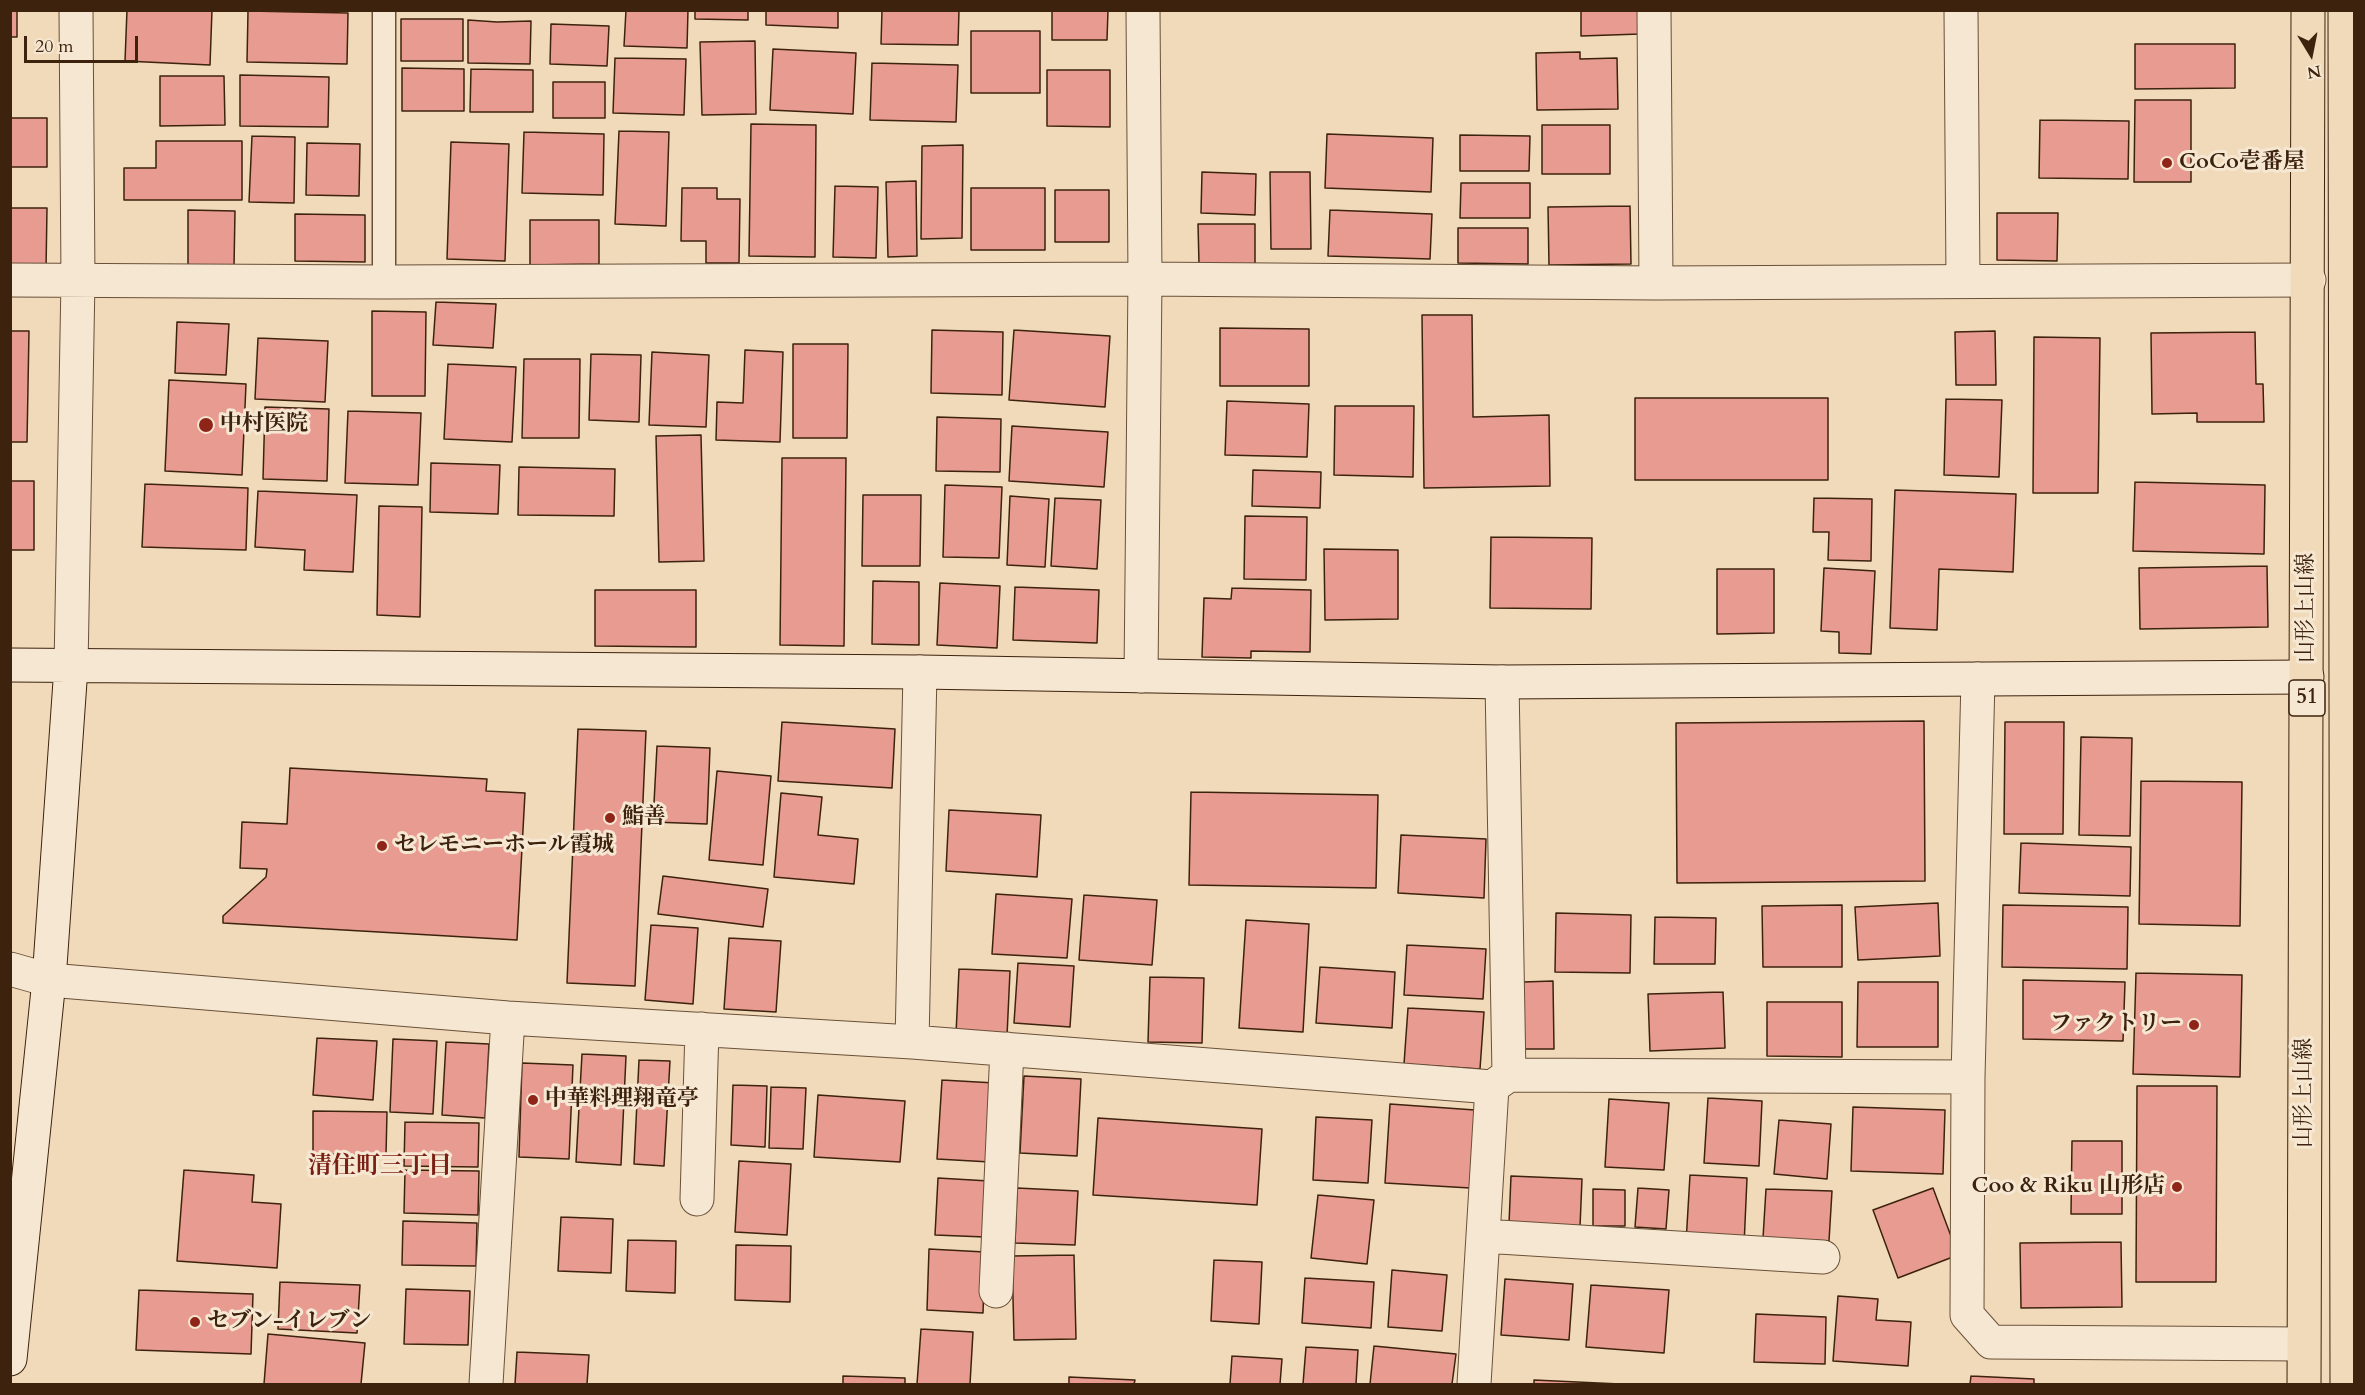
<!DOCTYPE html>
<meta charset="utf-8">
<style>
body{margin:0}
#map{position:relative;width:2365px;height:1395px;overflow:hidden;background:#f0dab9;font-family:Cardo,serif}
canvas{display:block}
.frame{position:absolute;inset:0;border:12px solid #3d220d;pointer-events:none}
.north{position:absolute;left:2281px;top:24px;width:60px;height:60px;-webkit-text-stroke:4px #f5e7d2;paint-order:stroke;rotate:170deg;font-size:16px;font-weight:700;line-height:24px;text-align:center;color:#3d220d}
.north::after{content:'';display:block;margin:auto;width:21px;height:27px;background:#3d220d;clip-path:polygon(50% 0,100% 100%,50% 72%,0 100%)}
.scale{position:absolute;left:24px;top:36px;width:114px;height:27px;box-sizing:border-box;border:3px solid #3d220d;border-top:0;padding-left:8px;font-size:18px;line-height:21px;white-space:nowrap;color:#3d220d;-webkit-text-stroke:4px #f5e7d2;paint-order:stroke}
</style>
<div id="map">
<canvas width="2365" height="1395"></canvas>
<div class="frame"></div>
<div class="north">N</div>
<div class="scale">20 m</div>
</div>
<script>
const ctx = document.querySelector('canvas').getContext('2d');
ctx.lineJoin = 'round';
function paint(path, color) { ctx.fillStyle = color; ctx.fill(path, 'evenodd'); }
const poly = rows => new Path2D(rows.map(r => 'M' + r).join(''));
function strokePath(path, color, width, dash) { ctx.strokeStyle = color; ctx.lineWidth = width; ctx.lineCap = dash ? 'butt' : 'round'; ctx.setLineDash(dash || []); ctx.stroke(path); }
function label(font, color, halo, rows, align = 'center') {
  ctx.font = font + ' Cardo,"Noto Serif JP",serif'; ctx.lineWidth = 6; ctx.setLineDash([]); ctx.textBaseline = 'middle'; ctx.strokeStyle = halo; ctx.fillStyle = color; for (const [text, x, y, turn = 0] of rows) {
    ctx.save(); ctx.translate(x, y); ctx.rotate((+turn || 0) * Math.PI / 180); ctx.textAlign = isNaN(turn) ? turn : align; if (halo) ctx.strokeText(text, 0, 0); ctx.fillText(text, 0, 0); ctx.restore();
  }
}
const building = poly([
 [10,10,17,10,17,37,10,37,10,10],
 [127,10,212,10,210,65,125,61,127,10],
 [626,10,688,10,687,48,624,46,626,10],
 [695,10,748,10,748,20,695,19,695,10],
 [766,10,838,10,838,28,766,25,766,10],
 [882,10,959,10,958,45,881,44,882,10],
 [1052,10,1108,10,1107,40,1052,40,1052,10],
 [1581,10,1639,10,1640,34,1581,36,1581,10],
 [248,11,348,13,347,64,247,62,248,11],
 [401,19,463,19,463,61,401,61,401,19],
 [468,20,497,22,531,21,530,64,468,63,468,20],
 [551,24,609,26,607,66,550,64,551,24],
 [971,31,1040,31,1040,93,971,93,971,31],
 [755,41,756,114,702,115,700,42,755,41],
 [2135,44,2235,44,2235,88,2135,89,2135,44],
 [773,49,856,53,853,114,770,110,773,49],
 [1580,52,1580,59,1617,58,1618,109,1537,110,1536,53,1580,52],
 [615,58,686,59,684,115,613,113,615,58],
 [872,63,958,65,956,122,870,120,872,63],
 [402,68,464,69,464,111,402,111,402,68],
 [471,69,533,70,533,112,470,112,471,69],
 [1047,70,1110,70,1110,127,1047,126,1047,70],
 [240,75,329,77,328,127,240,126,240,75],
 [160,76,224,76,225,125,160,126,160,76],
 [553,82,605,82,605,118,553,118,553,82],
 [2135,100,2191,100,2191,182,2134,182,2135,100],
 [10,118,47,118,47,167,10,167,10,118],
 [2040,120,2129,121,2128,179,2039,178,2040,120],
 [751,124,816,125,815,257,749,256,751,124],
 [1542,125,1610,125,1610,174,1542,174,1542,125],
 [619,131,669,132,666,226,615,224,619,131],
 [524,132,604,134,603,195,522,193,524,132],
 [1327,134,1433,138,1431,192,1325,188,1327,134],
 [1460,135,1530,136,1529,171,1460,171,1460,135],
 [252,136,295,137,294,203,249,202,252,136],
 [156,141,242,141,242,200,124,200,124,168,156,168,156,141],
 [451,142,509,144,505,261,447,259,451,142],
 [307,143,360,144,359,196,306,195,307,143],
 [963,145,962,238,921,239,922,146,963,145],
 [1202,172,1256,174,1255,215,1201,213,1202,172],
 [1270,172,1310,172,1311,249,1271,249,1270,172],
 [916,181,917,256,888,257,886,182,916,181],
 [1461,183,1530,183,1530,218,1460,218,1461,183],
 [835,186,878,187,876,258,833,257,835,186],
 [682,188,717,188,717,199,740,199,739,263,706,263,706,241,681,241,682,188],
 [971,188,1045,188,1045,250,971,250,971,188],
 [1055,190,1109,190,1109,242,1055,242,1055,190],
 [1630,206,1631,264,1549,265,1548,207,1630,206],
 [10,208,47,208,46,270,10,269,10,208],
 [188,210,235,211,234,267,188,266,188,210],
 [1330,210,1432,214,1430,259,1328,256,1330,210],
 [1997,213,2058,213,2057,261,1997,260,1997,213],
 [295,214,365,215,365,262,295,261,295,214],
 [530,220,599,220,599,264,530,265,530,220],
 [1198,224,1255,224,1255,264,1199,264,1198,224],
 [1458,228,1528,228,1528,264,1458,263,1458,228],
 [436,302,496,304,493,348,433,345,436,302],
 [372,311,426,312,425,396,372,396,372,311],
 [1422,315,1472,315,1473,417,1549,415,1550,486,1424,488,1422,315],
 [177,322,229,324,226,375,175,373,177,322],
 [1220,328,1309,329,1309,386,1220,386,1220,328],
 [932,330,1003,332,1002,395,931,393,932,330],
 [1014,330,1110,336,1105,407,1009,400,1014,330],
 [10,331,29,331,27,442,10,442,10,331],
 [1995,331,1996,385,1956,385,1955,332,1995,331],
 [2255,332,2256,384,2263,384,2264,422,2197,422,2197,413,2152,414,2151,333,2255,332],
 [2034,337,2100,338,2098,493,2033,493,2034,337],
 [258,338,328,341,325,402,255,399,258,338],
 [793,344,848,344,847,438,793,438,793,344],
 [745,350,783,352,780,442,716,440,717,402,743,403,745,350],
 [652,352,709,355,706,427,649,425,652,352],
 [591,354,641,355,639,422,589,420,591,354],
 [524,359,580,359,579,438,522,438,524,359],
 [448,364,516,367,512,442,444,439,448,364],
 [169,380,246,384,242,475,165,471,169,380],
 [1635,398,1828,398,1828,480,1635,480,1635,398],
 [1946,399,2002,400,1999,477,1944,475,1946,399],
 [1227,401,1309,404,1307,457,1225,455,1227,401],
 [1335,406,1414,406,1413,477,1334,475,1335,406],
 [265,407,329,409,327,481,263,479,265,407],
 [348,411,421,413,418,485,345,483,348,411],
 [937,417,1001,419,1000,472,936,471,937,417],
 [1012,426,1108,432,1104,487,1009,481,1012,426],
 [701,435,704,561,659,562,656,436,701,435],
 [782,458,846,458,844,646,780,645,782,458],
 [431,463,500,465,498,514,430,512,431,463],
 [519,467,615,469,614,516,518,515,519,467],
 [1253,470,1321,472,1320,508,1252,506,1253,470],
 [10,481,34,481,34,550,10,550,10,481],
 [2135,482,2265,485,2264,554,2133,551,2135,482],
 [145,484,248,488,246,550,142,547,145,484],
 [945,485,1002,487,999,558,943,557,945,485],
 [1895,490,2016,494,2013,572,1939,569,1937,630,1890,628,1895,490],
 [258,491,357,495,353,572,304,570,305,550,255,547,258,491],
 [863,495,921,495,920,566,862,566,863,495],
 [1010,496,1049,499,1045,567,1007,565,1010,496],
 [1055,498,1101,500,1097,569,1051,566,1055,498],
 [1814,498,1872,499,1871,561,1828,560,1829,532,1813,532,1814,498],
 [379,506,422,507,420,617,377,615,379,506],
 [1245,516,1307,517,1306,580,1244,579,1245,516],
 [1491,537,1592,538,1591,609,1490,608,1491,537],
 [1324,549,1398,550,1398,619,1325,620,1324,549],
 [2267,566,2268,627,2140,629,2139,568,2267,566],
 [1824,568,1875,571,1871,654,1839,653,1839,632,1821,631,1824,568],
 [1717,569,1774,569,1774,633,1717,634,1717,569],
 [873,581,919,582,919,645,872,644,873,581],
 [940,583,1000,586,997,648,937,645,940,583],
 [1015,587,1099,590,1097,643,1013,640,1015,587],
 [1232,588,1311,590,1310,652,1251,651,1251,658,1202,657,1204,598,1231,599,1232,588],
 [595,590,696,590,696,647,595,646,595,590],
 [1924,721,1925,881,1677,883,1676,723,1924,721],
 [782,722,895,729,892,788,778,781,782,722],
 [2005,722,2064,722,2063,834,2004,834,2005,722],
 [578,729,646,731,635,986,567,983,578,729],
 [2081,737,2132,738,2130,836,2079,835,2081,737],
 [657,746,710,748,707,824,653,822,657,746],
 [290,768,487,779,486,791,525,793,517,940,223,923,223,916,266,877,267,869,240,868,242,822,287,824,290,768],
 [717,771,771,776,763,865,709,860,717,771],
 [2141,781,2242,782,2240,926,2139,924,2141,781],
 [1191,792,1378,795,1376,888,1189,885,1191,792],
 [781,793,822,797,818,835,858,839,854,884,774,877,781,793],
 [949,810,1041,815,1037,877,946,871,949,810],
 [1401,835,1486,839,1484,898,1398,893,1401,835],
 [2021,843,2131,847,2130,896,2019,893,2021,843],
 [663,876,768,889,763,927,658,914,663,876],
 [996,894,1072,899,1067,958,992,954,996,894],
 [1084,895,1157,900,1152,965,1079,960,1084,895],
 [1938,903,1940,956,1858,960,1855,907,1938,903],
 [1842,905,1842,967,1763,967,1762,906,1842,905],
 [2003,905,2128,907,2127,969,2002,967,2003,905],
 [1556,913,1631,915,1630,973,1555,972,1556,913],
 [1655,917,1716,918,1715,964,1654,964,1655,917],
 [1246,920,1309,924,1303,1032,1239,1028,1246,920],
 [651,925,698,928,693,1004,645,1000,651,925],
 [729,938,781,941,776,1012,724,1009,729,938],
 [1407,945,1486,949,1483,999,1404,995,1407,945],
 [1018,963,1074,966,1070,1027,1014,1023,1018,963],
 [1320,967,1395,972,1392,1028,1316,1023,1320,967],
 [959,969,1010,971,1007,1036,956,1034,959,969],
 [2136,973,2242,975,2240,1077,2133,1074,2136,973],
 [1150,977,1204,978,1202,1043,1148,1042,1150,977],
 [2023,980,2125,982,2123,1041,2023,1039,2023,980],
 [1553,981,1554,1049,1523,1049,1523,982,1553,981],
 [1858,982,1938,982,1938,1047,1857,1047,1858,982],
 [1723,992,1725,1048,1650,1051,1648,994,1723,992],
 [1767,1002,1842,1002,1842,1057,1767,1056,1767,1002],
 [1408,1008,1484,1012,1480,1069,1404,1064,1408,1008],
 [317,1038,377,1041,373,1100,313,1095,317,1038],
 [393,1039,437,1041,433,1114,390,1112,393,1039],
 [446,1042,489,1044,485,1118,442,1115,446,1042],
 [582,1054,626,1056,621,1165,576,1162,582,1054],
 [639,1060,670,1061,664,1166,634,1164,639,1060],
 [522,1063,573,1065,569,1159,519,1157,522,1063],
 [1024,1076,1081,1079,1077,1156,1020,1153,1024,1076],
 [942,1080,995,1083,990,1162,937,1159,942,1080],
 [733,1085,767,1086,765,1147,731,1145,733,1085],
 [2137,1086,2217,1086,2216,1282,2136,1282,2137,1086],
 [771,1087,806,1088,803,1149,769,1148,771,1087],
 [818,1095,905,1101,900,1162,814,1157,818,1095],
 [1708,1098,1762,1101,1759,1166,1704,1163,1708,1098],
 [1609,1099,1669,1103,1664,1170,1605,1167,1609,1099],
 [1390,1104,1475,1110,1470,1188,1385,1183,1390,1104],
 [1853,1107,1945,1110,1943,1174,1851,1171,1853,1107],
 [313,1111,387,1112,386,1155,313,1154,313,1111],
 [1316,1117,1372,1120,1368,1183,1313,1180,1316,1117],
 [1098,1118,1262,1129,1257,1205,1093,1195,1098,1118],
 [1779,1120,1831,1124,1827,1179,1774,1174,1779,1120],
 [405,1122,479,1123,478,1167,404,1166,405,1122],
 [2072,1141,2122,1141,2122,1214,2071,1214,2072,1141],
 [739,1161,791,1164,787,1235,735,1232,739,1161],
 [184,1170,254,1175,252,1202,281,1204,277,1268,177,1261,184,1170],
 [405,1170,479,1171,478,1215,404,1213,405,1170],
 [1690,1175,1747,1178,1744,1246,1686,1243,1690,1175],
 [1511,1176,1582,1179,1580,1227,1509,1224,1511,1176],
 [938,1178,989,1181,985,1237,935,1235,938,1178],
 [1017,1188,1078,1191,1075,1245,1015,1243,1017,1188],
 [1638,1188,1669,1190,1666,1229,1635,1227,1638,1188],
 [1933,1188,1958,1255,1898,1278,1873,1210,1933,1188],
 [1593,1189,1625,1190,1625,1226,1593,1226,1593,1189],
 [1766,1189,1832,1191,1829,1241,1763,1238,1766,1189],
 [1318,1195,1374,1200,1367,1264,1311,1258,1318,1195],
 [561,1217,613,1219,611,1273,558,1271,561,1217],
 [403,1221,477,1223,476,1266,402,1265,403,1221],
 [628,1240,676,1241,675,1293,626,1291,628,1240],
 [2121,1242,2122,1307,2021,1308,2020,1243,2121,1242],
 [736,1245,791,1246,790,1302,735,1300,736,1245],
 [929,1249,985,1252,983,1313,927,1310,929,1249],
 [1074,1255,1076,1339,1014,1340,1012,1256,1074,1255],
 [1214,1260,1262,1262,1259,1324,1211,1321,1214,1260],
 [1392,1270,1447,1275,1442,1331,1388,1327,1392,1270],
 [1305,1278,1374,1282,1371,1328,1302,1323,1305,1278],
 [1505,1279,1573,1284,1569,1340,1501,1335,1505,1279],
 [280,1282,360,1285,357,1333,278,1329,280,1282],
 [1591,1285,1669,1290,1664,1353,1586,1347,1591,1285],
 [406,1289,470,1291,468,1345,404,1344,406,1289],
 [139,1290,253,1294,251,1354,136,1350,139,1290],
 [1838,1296,1878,1299,1876,1320,1911,1322,1908,1366,1833,1361,1838,1296],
 [1756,1314,1826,1317,1825,1364,1754,1362,1756,1314],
 [921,1329,973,1332,970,1384,917,1384,921,1329],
 [268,1334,365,1343,361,1384,264,1384,268,1334],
 [1374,1346,1456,1354,1452,1384,1370,1384,1374,1346],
 [1306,1347,1358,1350,1356,1384,1303,1384,1306,1347],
 [517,1352,589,1355,587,1384,515,1384,517,1352],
 [1232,1356,1282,1359,1280,1384,1230,1384,1232,1356],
 [843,1376,905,1378,905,1384,843,1384,843,1376],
 [1971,1376,2034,1379,2034,1384,1970,1384,1971,1376],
 [1069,1377,1135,1380,1134,1384,1069,1384,1069,1377],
 [1534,1380,1620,1384,1534,1384,1534,1380]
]);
paint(building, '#e79b91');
strokePath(building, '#3d220d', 1.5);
const lane = poly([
 [384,282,384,10]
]);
const street = poly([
 [1654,10,1656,283],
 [1961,10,1963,281],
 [10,280,384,282,1145,279,1656,283,2309,280],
 [71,667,78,280,76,10],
 [1141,676,1145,279,1143,10],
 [1978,679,1968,1077,1967,1315,1991,1342,2303,1344],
 [1502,682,1509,1075],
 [10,969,49,980,508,1018,912,1042,1492,1087,1509,1075,1968,1077],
 [912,1042,920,672],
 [697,1199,702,1029],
 [1483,1236,1823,1257],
 [996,1291,1007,1049],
 [486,1384,508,1018],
 [1474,1384,1492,1087]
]);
const secondary = poly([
 [10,665,920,672,1502,682,2307,677],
 [10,1359,49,980,71,667]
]);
const primary = poly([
 [2345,10,2347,1384],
 [2304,1384,2308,10]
]);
strokePath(lane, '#6a5038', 25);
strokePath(street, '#6a5038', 35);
strokePath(secondary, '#3d220d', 35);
strokePath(primary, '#3d220d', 35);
strokePath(lane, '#f5e7d2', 22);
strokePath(street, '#f5e7d2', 33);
strokePath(secondary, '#f5e7d2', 33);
strokePath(primary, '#f0dab9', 33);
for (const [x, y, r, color] of [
 [2167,163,6,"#8f2418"],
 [206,425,8,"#8f2418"],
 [610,818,6,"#8f2418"],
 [382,846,6,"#8f2418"],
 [2194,1025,6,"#8f2418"],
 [533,1100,6,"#8f2418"],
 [2177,1187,6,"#8f2418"],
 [195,1322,6,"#8f2418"]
]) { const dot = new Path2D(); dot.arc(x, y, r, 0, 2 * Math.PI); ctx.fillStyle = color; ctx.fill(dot); strokePath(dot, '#f5e7d2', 2); }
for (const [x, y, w] of [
 [2307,698,36]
]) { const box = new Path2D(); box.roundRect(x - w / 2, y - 18, w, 36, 4.5); ctx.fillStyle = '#f5e7d2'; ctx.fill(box); strokePath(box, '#3d220d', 1.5); }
label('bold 21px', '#3d220d', null, [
 ["51",2307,698]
]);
label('bold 22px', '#3d220d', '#f5e7d2', [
 ["CoCo壱番屋",2179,163],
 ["中村医院",220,425],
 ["鮨善",622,818],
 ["セレモニーホール霞城",394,846],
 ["ファクトリー",2182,1025,"right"],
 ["中華料理翔竜亭",545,1100],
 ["Coo & Riku 山形店",2165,1187,"right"],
 ["セブン-イレブン",207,1322]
], 'left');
label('22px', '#3d220d', '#f5e7d2', [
 ["山形上山線",2307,608,-90],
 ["山形上山線",2305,1093,-90]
]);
label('bold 24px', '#7a1f14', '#f5e7d2', [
 ["清住町三丁目",380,1167]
]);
</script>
